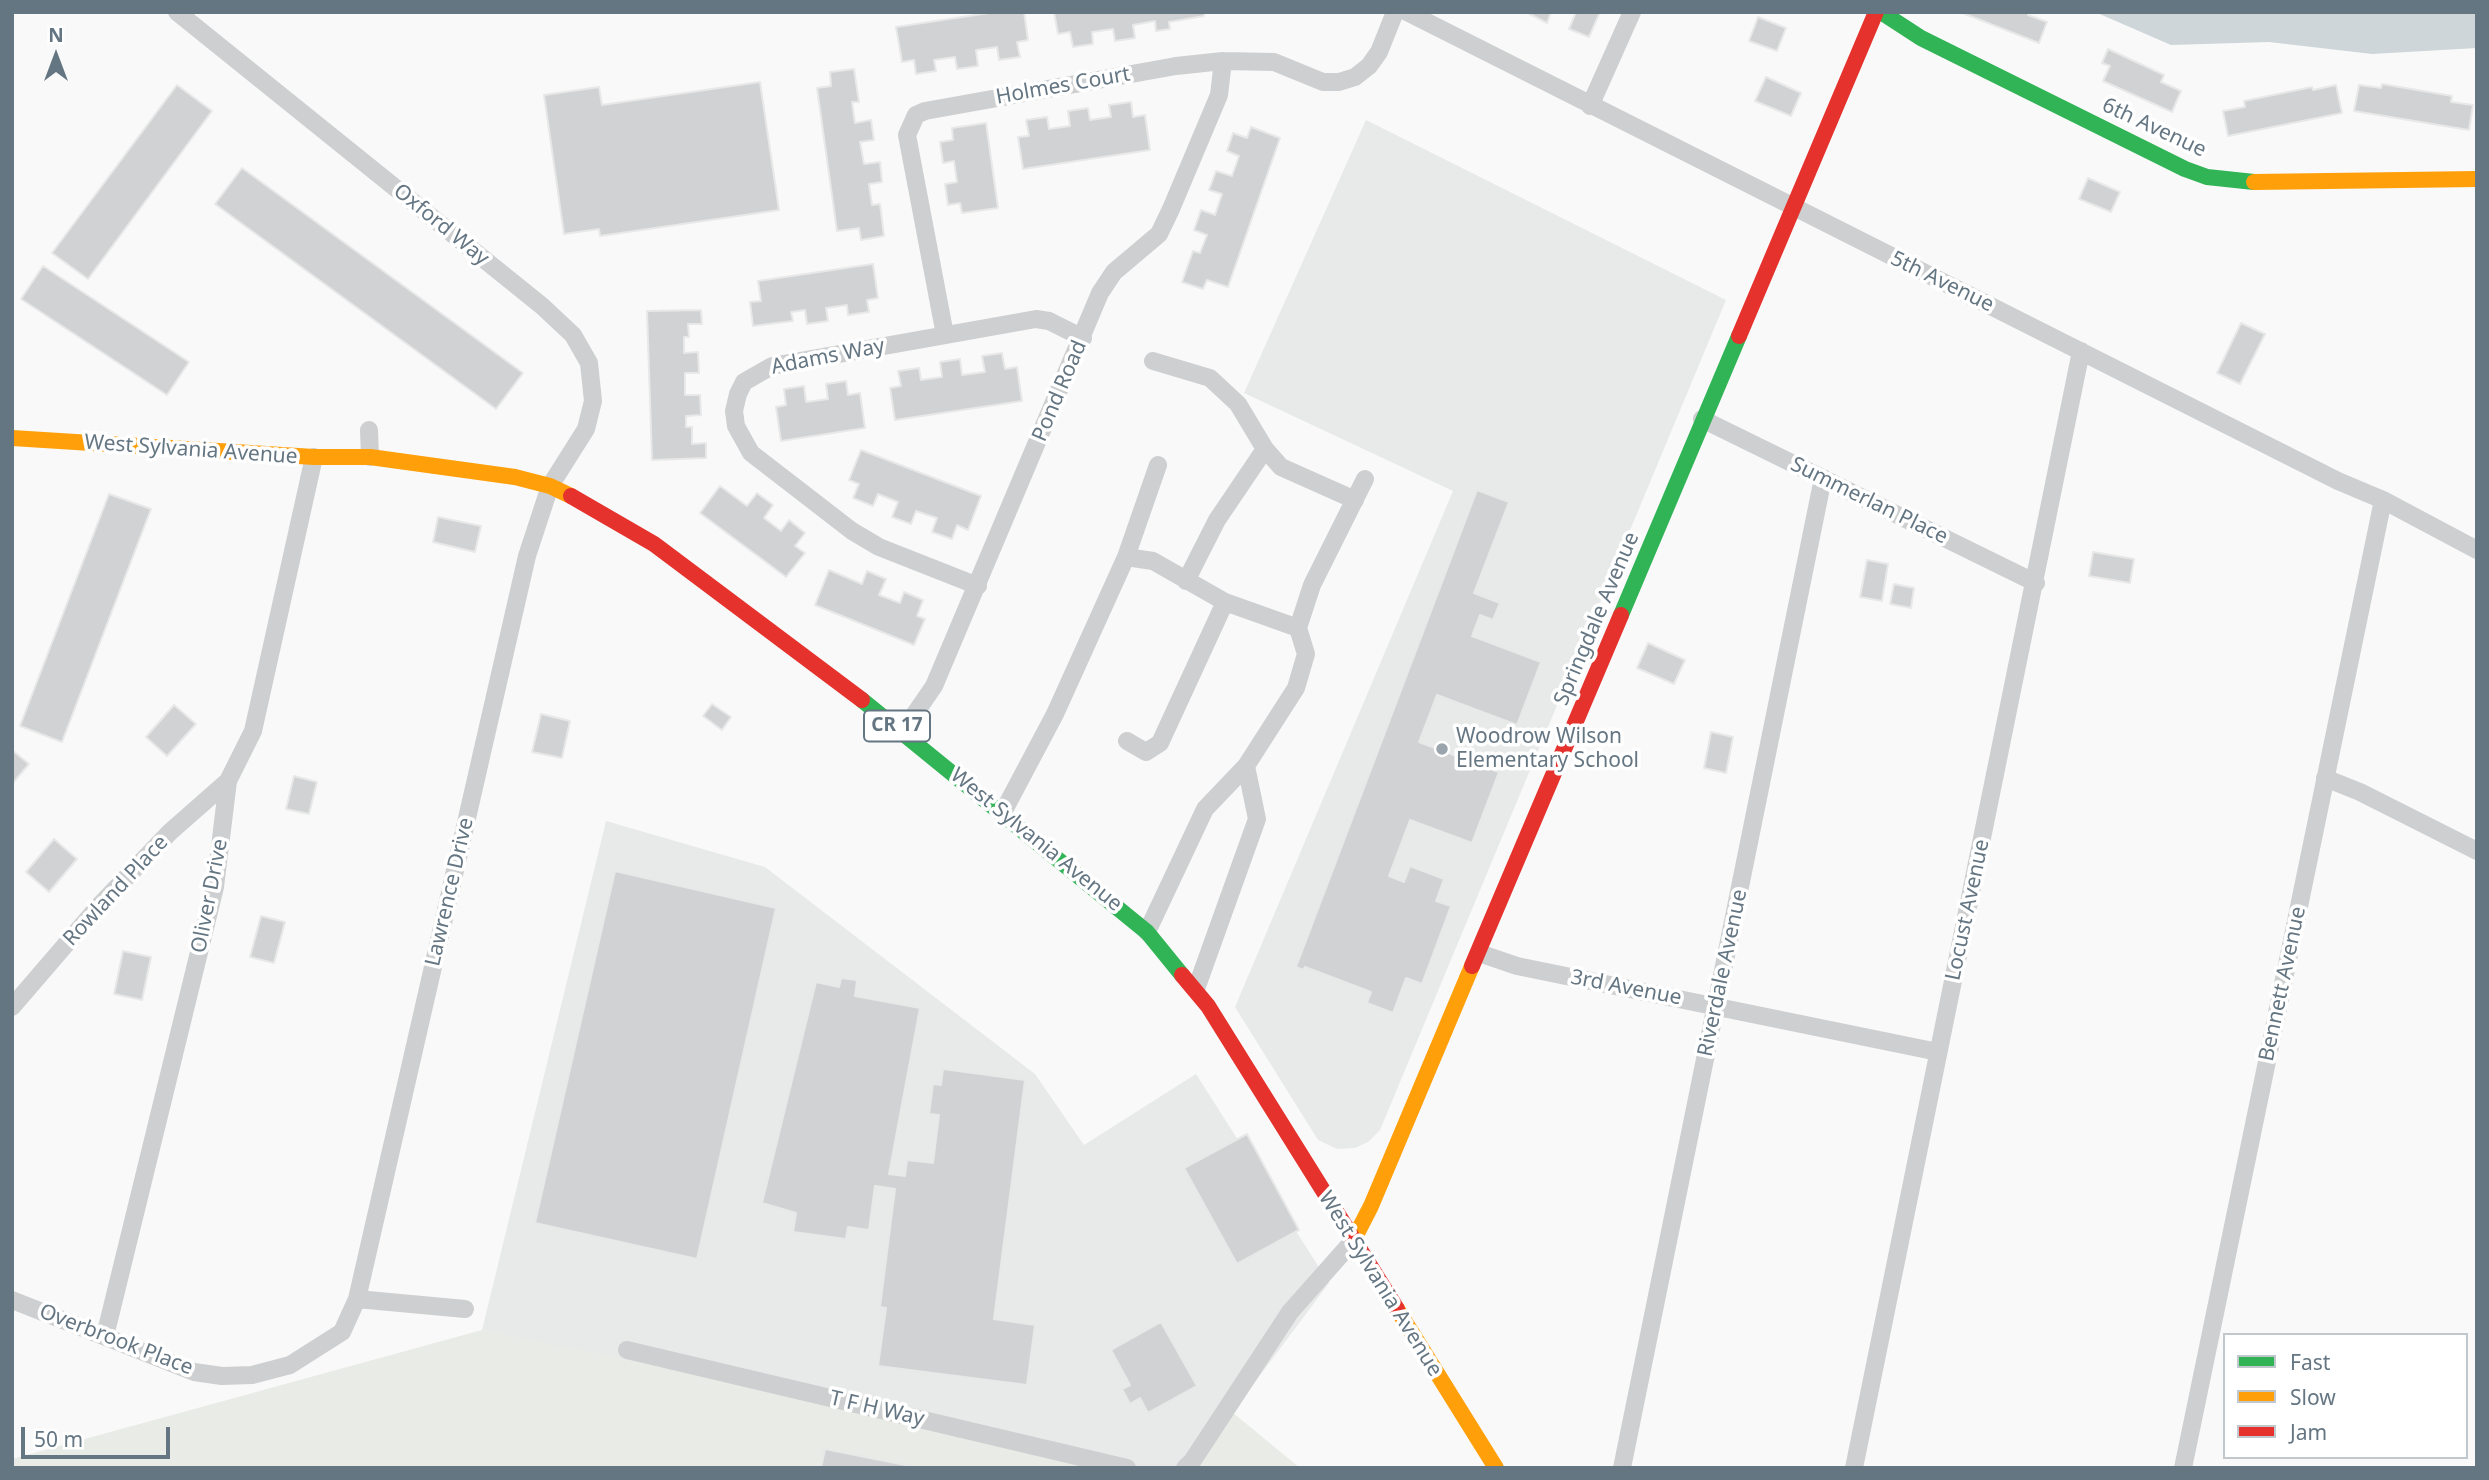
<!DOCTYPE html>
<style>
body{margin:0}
#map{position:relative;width:2489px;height:1480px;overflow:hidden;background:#f9f9f9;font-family:"Noto Sans",sans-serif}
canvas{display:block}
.frame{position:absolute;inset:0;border:14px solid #657683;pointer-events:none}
.legend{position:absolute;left:2223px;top:1333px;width:245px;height:126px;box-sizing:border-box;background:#fff;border:2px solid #c1c8cd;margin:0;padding:9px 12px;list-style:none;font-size:21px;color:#657683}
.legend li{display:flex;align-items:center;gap:14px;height:35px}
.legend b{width:35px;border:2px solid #c1c8cd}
.north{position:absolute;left:21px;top:21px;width:70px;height:70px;-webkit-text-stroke:5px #fff;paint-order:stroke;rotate:0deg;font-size:19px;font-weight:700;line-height:28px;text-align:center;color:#657683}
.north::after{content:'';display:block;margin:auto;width:24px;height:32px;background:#657683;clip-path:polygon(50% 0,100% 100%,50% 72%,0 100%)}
.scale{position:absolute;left:21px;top:1427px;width:149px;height:32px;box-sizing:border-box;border:4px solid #657683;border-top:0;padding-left:9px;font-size:21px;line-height:24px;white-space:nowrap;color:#657683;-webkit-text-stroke:5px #fff;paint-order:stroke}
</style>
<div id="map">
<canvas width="2489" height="1480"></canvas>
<div class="frame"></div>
<ul class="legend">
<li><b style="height:9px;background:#30b455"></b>Fast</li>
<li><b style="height:9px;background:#ff9f0a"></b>Slow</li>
<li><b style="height:9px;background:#e5322d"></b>Jam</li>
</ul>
<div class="north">N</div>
<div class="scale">50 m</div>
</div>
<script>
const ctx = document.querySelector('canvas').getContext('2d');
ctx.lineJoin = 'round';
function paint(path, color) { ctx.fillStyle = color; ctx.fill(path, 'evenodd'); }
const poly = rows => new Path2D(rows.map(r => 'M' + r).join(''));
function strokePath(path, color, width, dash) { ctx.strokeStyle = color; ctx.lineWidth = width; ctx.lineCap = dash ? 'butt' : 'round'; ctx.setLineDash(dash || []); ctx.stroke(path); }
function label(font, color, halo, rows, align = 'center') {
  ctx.font = font + ' "Noto Sans",sans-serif'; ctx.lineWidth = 7; ctx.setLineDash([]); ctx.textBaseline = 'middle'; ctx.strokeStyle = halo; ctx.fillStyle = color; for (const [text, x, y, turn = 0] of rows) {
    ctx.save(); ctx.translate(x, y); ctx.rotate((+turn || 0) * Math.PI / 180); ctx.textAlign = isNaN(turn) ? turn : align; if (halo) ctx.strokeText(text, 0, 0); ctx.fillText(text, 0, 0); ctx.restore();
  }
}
paint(poly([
 [1366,120,1726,300,1380,1130,1368,1142,1355,1148,1337,1149,1318,1140,1235,1007,1453,491,1244,393],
 [606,821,765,867,1035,1074,1084,1145,1196,1074,1329,1283,1191,1468,1098,1468,482,1330]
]), '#e8e9e9');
paint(poly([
 [482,1330,696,1373,1098,1468,12,1468,12,1459],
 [1232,1412,1300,1468,1191,1468]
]), '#e8ebe6');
paint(poly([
 [2095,12,2477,12,2477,48,2372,54,2269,42,2171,45]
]), '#ced6d9');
const building = poly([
 [996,12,1024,12,1028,40,1017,42,1020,57,999,60,997,47,976,50,978,66,957,69,955,57,934,60,936,71,916,74,914,60,902,62,896,27,996,12],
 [1054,12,1204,12,1204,16,1169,22,1170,29,1156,31,1155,21,1133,25,1135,38,1115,41,1113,29,1092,32,1093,44,1073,47,1070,32,1058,34,1054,12],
 [1526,12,1551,12,1547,23,1526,12],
 [1576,12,1600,12,1589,37,1569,29,1576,12],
 [1960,12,2029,12,2028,15,2047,22,2039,43,1960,12],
 [1758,17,1786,28,1777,51,1749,41,1758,17],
 [2108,49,2164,75,2161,82,2181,91,2172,112,2103,81,2110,66,2102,63,2108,49],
 [854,69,859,102,852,102,855,123,871,120,874,140,860,142,864,164,880,162,882,182,869,184,872,205,880,204,884,236,861,240,859,228,837,231,817,88,831,86,830,72,854,69],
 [1766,77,1801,93,1791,116,1755,101,1766,77],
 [760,82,779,210,600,236,599,229,564,234,544,95,599,87,602,105,760,82],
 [2382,84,2452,96,2451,102,2473,105,2469,130,2354,111,2359,85,2381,88,2382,84],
 [177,85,212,111,88,279,52,253,177,85],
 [2336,85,2342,113,2228,136,2223,111,2245,107,2244,101,2312,87,2313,90,2336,85],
 [1131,102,1133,117,1145,115,1150,150,1023,169,1018,137,1029,136,1026,120,1047,117,1049,129,1070,126,1068,111,1088,108,1090,120,1111,117,1109,105,1131,102],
 [986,123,998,208,962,213,960,203,948,205,945,184,957,182,954,161,943,163,940,142,953,140,952,128,986,123],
 [1251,127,1280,138,1228,287,1207,280,1203,289,1182,282,1193,251,1200,253,1207,235,1194,230,1201,210,1215,215,1222,194,1209,190,1216,171,1232,176,1239,156,1227,151,1233,133,1247,138,1251,127],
 [242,168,523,373,496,409,215,204,242,168],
 [2088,178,2120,192,2111,212,2079,199,2088,178],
 [873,264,878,298,867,300,869,312,848,315,847,305,826,308,828,321,807,324,805,310,791,312,793,321,753,326,750,302,761,301,758,281,873,264],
 [43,266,189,362,167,395,21,299,43,266],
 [701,310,702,324,688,324,689,337,684,337,684,353,698,352,699,373,685,373,685,395,700,395,701,415,686,416,686,427,692,427,692,444,706,443,706,458,652,460,647,311,701,310],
 [2241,323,2265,334,2240,384,2217,373,2241,323],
 [1002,353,1005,369,1017,367,1022,401,895,420,890,388,901,386,898,371,919,368,921,380,942,377,940,362,960,359,962,375,985,372,982,356,1002,353],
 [846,381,848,395,860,393,865,428,781,441,776,407,786,405,784,389,804,386,806,402,828,399,826,384,846,381],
 [861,450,981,496,968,530,957,525,952,539,932,532,937,518,916,511,911,524,892,517,898,502,878,494,873,506,853,498,859,484,849,480,861,450],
 [720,486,747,506,757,493,773,505,764,518,781,531,789,520,805,533,795,546,805,553,786,577,700,513,720,486],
 [1477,490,1509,502,1474,593,1500,603,1493,620,1480,615,1472,636,1541,662,1517,725,1437,695,1419,742,1499,772,1472,843,1410,820,1389,876,1404,882,1410,866,1444,879,1436,901,1451,906,1422,984,1406,978,1393,1013,1367,1003,1371,992,1305,967,1303,970,1296,967,1477,490],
 [109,494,151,509,62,742,20,726,109,494],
 [438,517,481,526,475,552,433,542,438,517],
 [2093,552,2134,559,2130,583,2089,576,2093,552],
 [1867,560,1888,564,1882,601,1860,597,1867,560],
 [829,570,862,584,867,571,886,579,879,595,900,603,904,592,923,600,917,616,925,619,914,645,815,605,829,570],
 [1894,584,1914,588,1911,608,1890,604,1894,584],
 [1648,643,1685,660,1674,684,1637,668,1648,643],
 [712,704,731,717,722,730,703,716,712,704],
 [174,705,196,724,167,756,146,737,174,705],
 [541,714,570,721,562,758,532,752,541,714],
 [1711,732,1733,737,1726,773,1704,768,1711,732],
 [12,750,29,764,12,784,12,750],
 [294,776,317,782,309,814,286,809,294,776],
 [54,839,77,859,49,892,26,872,54,839],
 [615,871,776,908,697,1259,535,1223,615,871],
 [261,916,285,922,274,963,250,957,261,916],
 [123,951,151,957,142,1000,114,994,123,951],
 [841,978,857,980,855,996,920,1008,889,1174,905,1176,907,1160,933,1163,939,1115,929,1114,933,1084,941,1085,943,1069,1025,1080,994,1319,1035,1325,1027,1385,878,1366,886,1308,880,1307,895,1189,875,1186,869,1230,848,1227,846,1239,793,1232,796,1213,762,1203,816,982,839,987,841,978],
 [1247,1134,1299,1230,1237,1264,1184,1168,1247,1134],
 [1161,1322,1197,1386,1148,1413,1140,1398,1130,1404,1122,1389,1130,1385,1111,1350,1161,1322],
 [825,1449,915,1467,821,1468,825,1449]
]);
paint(building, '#d0d2d3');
strokePath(building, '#e8e8e8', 2);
strokePath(poly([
 [1407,12,2338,481,2383,500,2477,550],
 [1590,106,1632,12],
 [945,335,907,135,916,115,925,111,1176,66,1223,61,1274,62,1323,82,1339,82,1355,77,1369,66,1379,52,1395,12],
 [1153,361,1210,378,1238,404,1265,449,1281,467,1355,500],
 [1702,419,2036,583],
 [369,430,370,457],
 [1126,557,1153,561,1225,602,1298,628,1306,654,1296,688,1246,766,1205,809,1147,932],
 [1186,581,1217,520,1265,449],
 [978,586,879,547,852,531,751,453,736,426,734,411,738,394,744,382,772,366,1036,319,1049,321,1083,338],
 [1298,628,1312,585,1365,479],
 [903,731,934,686,1100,293,1114,272,1159,234,1171,209,1219,95,1223,61],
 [1127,741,1146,752,1160,743,1225,602],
 [2325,778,2360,792,2477,851],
 [1002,814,1055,714,1126,557,1158,465],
 [1479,953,1517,966,1938,1052],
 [1196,989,1257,819,1246,766],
 [12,1007,98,907,170,832,228,781],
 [357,1299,465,1309],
 [12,1300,194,1372,222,1376,252,1375,290,1365,342,1332,357,1299,527,556,550,486,586,429,593,401,589,363,573,335,542,306,177,12],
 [105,1336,215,887,228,781,253,731,314,457],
 [627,1350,1127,1468],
 [1185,1468,1193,1460,1290,1312,1353,1241],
 [1622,1468,1823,478],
 [1854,1468,2081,351],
 [2183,1468,2383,500]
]), '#cecfd0', 18);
strokePath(poly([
 [1881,12,1921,38,2185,169,2207,177,2254,182],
 [1621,615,1739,336],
 [862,700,1147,932,1182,975]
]), '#30b455', 16);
strokePath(poly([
 [2254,182,2477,179],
 [12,438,314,457,370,457,515,477,550,486,571,496],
 [1353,1241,1371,1206,1472,966],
 [1397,1309,1496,1468]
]), '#ff9f0a', 16);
strokePath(poly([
 [1739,336,1876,12],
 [571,496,654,544,862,700],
 [1472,966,1621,615],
 [1182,975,1208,1006,1397,1309]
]), '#e5322d', 16);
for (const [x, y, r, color] of [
 [1442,749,7,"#99a4ac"]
]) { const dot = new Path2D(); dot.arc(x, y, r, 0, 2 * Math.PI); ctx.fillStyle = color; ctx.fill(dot); strokePath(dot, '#fff', 2.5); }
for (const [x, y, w] of [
 [897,726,66]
]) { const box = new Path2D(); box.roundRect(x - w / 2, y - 15.5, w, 31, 5); ctx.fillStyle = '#fff'; ctx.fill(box); strokePath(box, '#657683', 2); }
label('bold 19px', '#657683', null, [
 ["CR 17",897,726]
]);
label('21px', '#657683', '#fff', [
 ["Holmes Court",1063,86,-10],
 ["6th Avenue",2154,128,25],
 ["Oxford Way",441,225,39],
 ["5th Avenue",1942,282,26],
 ["Adams Way",828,357,-11],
 ["Pond Road",1060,391,-67],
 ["West Sylvania Avenue",191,450,4],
 ["Summerlan Place",1869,501,26],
 ["Springdale Avenue",1597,619,-67],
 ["West Sylvania Avenue",1036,840,39],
 ["Rowland Place",116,891,-47],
 ["Lawrence Drive",450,892,-77],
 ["Oliver Drive",210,896,-79],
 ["Locust Avenue",1968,910,-78],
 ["Riverdale Avenue",1723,973,-78],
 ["Bennett Avenue",2283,984,-78],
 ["3rd Avenue",1626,988,11],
 ["West Sylvania Avenue",1380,1284,58],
 ["Overbrook Place",116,1340,21],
 ["T F H Way",877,1409,13]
]);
label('21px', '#657683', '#fff', [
 ["Woodrow Wilson",1456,737],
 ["Elementary School",1456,761]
], 'left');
</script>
